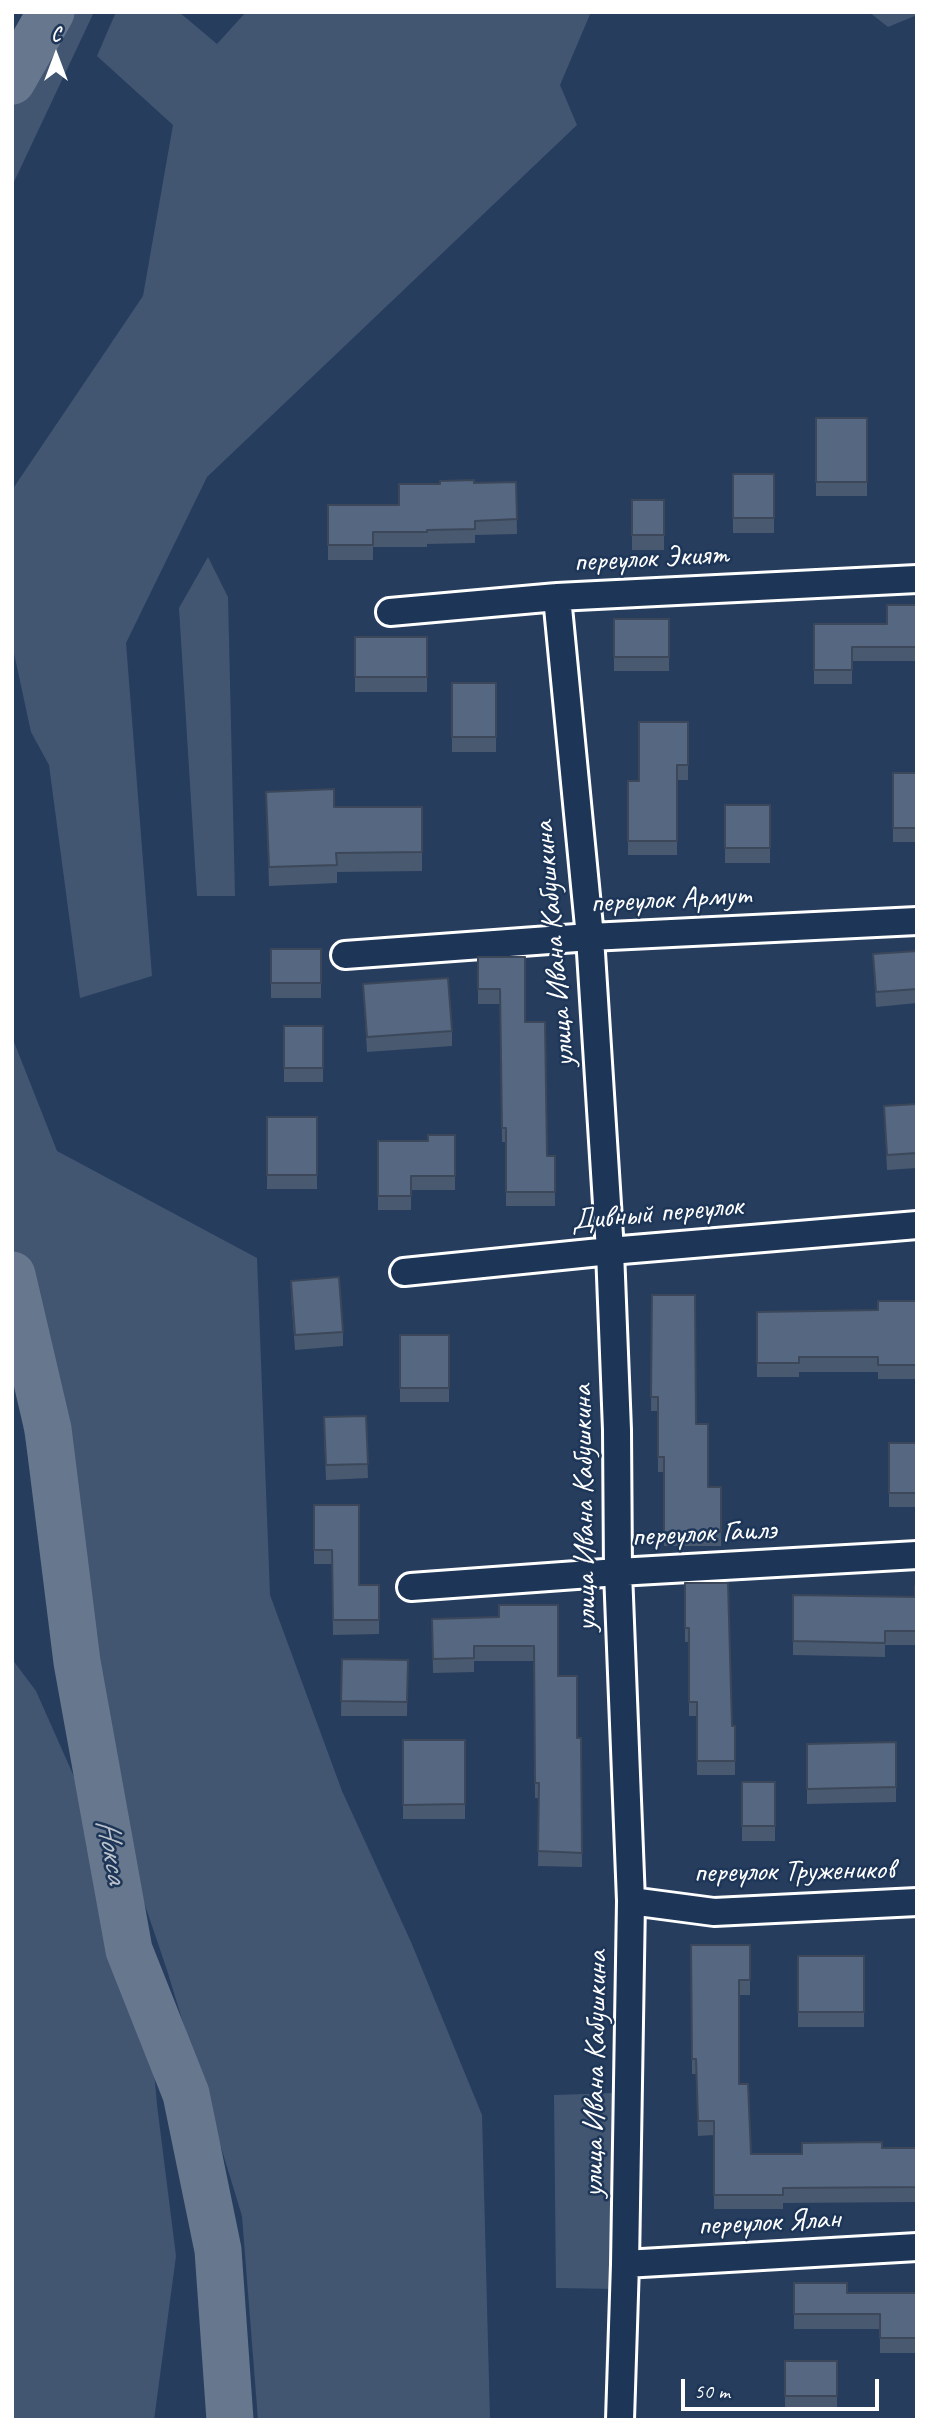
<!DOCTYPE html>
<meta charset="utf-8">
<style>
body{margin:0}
#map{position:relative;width:929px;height:2432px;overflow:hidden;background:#263d5e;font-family:Caveat,sans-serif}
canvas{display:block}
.frame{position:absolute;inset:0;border:14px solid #fff;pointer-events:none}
.north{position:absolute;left:21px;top:21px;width:70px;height:70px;-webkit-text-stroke:5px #1d3557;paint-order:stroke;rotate:0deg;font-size:19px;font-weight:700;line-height:28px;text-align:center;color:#fff}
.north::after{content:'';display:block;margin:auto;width:24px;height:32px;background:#fff;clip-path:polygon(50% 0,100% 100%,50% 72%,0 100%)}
.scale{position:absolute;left:681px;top:2379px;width:198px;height:32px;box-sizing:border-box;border:4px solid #fff;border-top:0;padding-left:9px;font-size:21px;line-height:24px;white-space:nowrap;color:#fff;-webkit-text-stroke:5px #1d3557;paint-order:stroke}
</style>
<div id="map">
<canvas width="929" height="2432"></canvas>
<div class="frame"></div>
<div class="north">С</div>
<div class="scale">50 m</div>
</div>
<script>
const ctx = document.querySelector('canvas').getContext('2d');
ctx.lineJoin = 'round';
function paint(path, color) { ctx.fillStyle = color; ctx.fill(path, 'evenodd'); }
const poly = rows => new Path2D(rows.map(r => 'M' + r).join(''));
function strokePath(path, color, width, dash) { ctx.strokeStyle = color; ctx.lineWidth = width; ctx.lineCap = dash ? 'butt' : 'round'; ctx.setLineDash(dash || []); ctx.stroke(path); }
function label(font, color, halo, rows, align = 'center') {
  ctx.font = font + ' Caveat,sans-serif'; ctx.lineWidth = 5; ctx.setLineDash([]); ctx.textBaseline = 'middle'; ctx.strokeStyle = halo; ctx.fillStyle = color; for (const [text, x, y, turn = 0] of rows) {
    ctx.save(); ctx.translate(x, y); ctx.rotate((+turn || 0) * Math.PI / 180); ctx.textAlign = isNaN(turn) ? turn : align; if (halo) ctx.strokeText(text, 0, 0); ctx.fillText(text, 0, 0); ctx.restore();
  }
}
paint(poly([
 [36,12,94,12,12,186,12,56],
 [116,12,179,12,217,44,246,12,591,12,560,85,577,125,207,477,126,643,152,976,80,998,49,765,31,732,12,644,12,490,143,296,173,125,97,56],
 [869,12,917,12,917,15,888,27],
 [208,557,228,597,235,896,197,896,179,608],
 [12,1037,57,1151,257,1258,270,1595,342,1791,411,1942,482,2115,490,2420,258,2420,242,2216,167,1970,58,1649,12,1354],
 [12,1659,36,1691,119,1878,147,1991,157,2105,176,2256,154,2420,12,2420],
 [614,2093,616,2289,556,2288,554,2095]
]), '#425672');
strokePath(poly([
 [12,81,51,12],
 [12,1275,48,1429,77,1662,129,1950,186,2094,218,2250,230,2420]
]), '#67788e', 47);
const street = poly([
 [557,597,590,937,610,1251,617,1430,618,1572,631,1901,625,2264,620,2420],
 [390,612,557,597,917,579],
 [345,955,590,937,917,921],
 [404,1272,610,1251,917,1225],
 [411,1587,618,1572,917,1555],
 [631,1901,714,1912,917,1902],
 [625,2264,917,2247]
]);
strokePath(street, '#fff', 32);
strokePath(street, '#1d3557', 26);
paint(poly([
 [816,418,867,418,867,496,816,496],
 [733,474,774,474,774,533,733,533],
 [516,482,517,534,475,535,475,543,427,544,427,547,373,547,373,560,328,560,328,505,399,505,474,483],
 [632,500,664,500,664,550,632,550],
 [917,605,917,661,852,661,852,684,814,684,814,624,887,624],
 [614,619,669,619,669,671,614,671],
 [355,637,427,637,427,692,355,692],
 [452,683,496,683,496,752,452,752],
 [688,722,688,780,677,780,677,855,628,855,628,781,639,781],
 [893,773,917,773,917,842,893,842],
 [266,792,334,807,422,807,422,871,337,872,337,883,269,886],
 [725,805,770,805,770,863,725,863],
 [271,949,321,949,321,998,271,998],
 [917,951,917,1003,876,1007,873,954],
 [478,957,525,1022,547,1156,555,1156,555,1206,506,1206,506,1142,502,1142,500,1004,478,1004],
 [363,984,452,1031,452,1046,367,1052],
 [284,1026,323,1026,323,1082,284,1082],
 [917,1104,917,1168,887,1170,884,1106],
 [267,1117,317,1117,317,1189,267,1189],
 [455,1135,455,1190,411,1190,411,1210,378,1210,378,1141,428,1141],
 [291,1281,343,1332,343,1346,295,1350,291,1295],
 [652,1295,696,1424,708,1487,721,1487,721,1546,664,1546,664,1472,658,1472,658,1411,651,1411],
 [917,1301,917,1379,878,1379,878,1372,799,1372,799,1377,757,1377,757,1312,878,1310],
 [400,1335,449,1335,449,1402,400,1402],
 [366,1416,368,1478,326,1480,324,1432],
 [889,1443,917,1443,917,1507,889,1507],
 [314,1505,359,1585,379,1585,379,1634,333,1635,332,1564,314,1564],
 [685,1583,732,1726,735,1726,735,1775,697,1775,697,1716,689,1716,689,1642,685,1642],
 [917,1586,917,1645,885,1645,885,1657,793,1655,793,1595,915,1597],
 [499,1605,558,1676,577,1738,581,1738,582,1867,538,1866,539,1798,535,1798,534,1661,474,1661,474,1672,433,1673,432,1619,499,1617],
 [342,1659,408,1660,407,1716,341,1716],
 [403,1740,465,1740,465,1819,403,1819],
 [896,1742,896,1802,807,1804,807,1744],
 [742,1782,775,1782,775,1841,742,1841],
 [691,1945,750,1945,750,1995,739,1995,739,2084,751,2154,802,2154,882,2148,917,2148,917,2202,783,2203,783,2209,714,2209,714,2135,698,2136,696,2074,692,2074],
 [798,1956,864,1956,864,2027,798,2027],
 [794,2283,847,2293,917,2293,917,2353,880,2353,880,2329,794,2329],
 [785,2361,837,2361,837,2410,785,2410]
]), '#49596f');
const building = poly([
 [816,418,867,418,867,482,816,482,816,418],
 [733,474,774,474,774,518,733,518,733,474],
 [474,480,474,483,516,482,517,519,475,521,475,529,427,530,427,532,373,532,373,545,328,545,328,505,399,505,399,484,440,484,440,481,474,480],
 [632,500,664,500,664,535,632,535,632,500],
 [887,605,917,605,917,647,852,647,852,670,814,670,814,624,887,624,887,605],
 [614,619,669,619,669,657,614,657,614,619],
 [355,637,427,637,427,677,355,677,355,637],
 [452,683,496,683,496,737,452,737,452,683],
 [639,722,688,722,688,765,677,765,677,841,628,841,628,781,639,781,639,722],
 [893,773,917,773,917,828,893,828,893,773],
 [334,789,334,807,422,807,422,852,336,853,337,865,269,867,266,792,334,789],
 [725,805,770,805,770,848,725,848,725,805],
 [271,949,321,949,321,983,271,983,271,949],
 [917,951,917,989,876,992,873,954,917,951],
 [478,957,525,957,525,1022,545,1022,547,1156,555,1156,555,1192,506,1192,506,1128,502,1128,500,989,478,989,478,957],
 [448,978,452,1031,367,1037,363,984,448,978],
 [284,1026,323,1026,323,1068,284,1068,284,1026],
 [917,1104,917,1153,887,1155,884,1106,917,1104],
 [267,1117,317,1117,317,1175,267,1175,267,1117],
 [428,1135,455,1135,455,1176,411,1176,411,1196,378,1196,378,1141,428,1141,428,1135],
 [339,1277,343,1332,295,1335,291,1281,339,1277],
 [652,1295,695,1295,696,1424,708,1424,708,1487,721,1487,721,1532,664,1532,664,1457,658,1457,658,1397,651,1397,652,1295],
 [878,1301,917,1301,917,1365,878,1365,878,1357,799,1357,799,1363,757,1363,757,1312,878,1310,878,1301],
 [400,1335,449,1335,449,1388,400,1388,400,1335],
 [366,1416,368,1464,326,1465,324,1417,366,1416],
 [889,1443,917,1443,917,1493,889,1493,889,1443],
 [314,1505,359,1505,359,1585,379,1585,379,1620,333,1620,332,1550,314,1550,314,1505],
 [685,1583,728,1583,732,1726,735,1726,735,1761,697,1761,697,1702,689,1702,689,1628,685,1628,685,1583],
 [915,1586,917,1586,917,1631,885,1631,885,1643,793,1641,793,1595,915,1597,915,1586],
 [499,1605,558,1605,558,1676,577,1676,577,1738,581,1738,582,1853,538,1851,539,1783,535,1783,534,1646,474,1646,474,1658,433,1659,432,1619,499,1617,499,1605],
 [342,1659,408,1660,407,1702,341,1701,342,1659],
 [403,1740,465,1740,465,1804,403,1805,403,1740],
 [896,1742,896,1787,807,1789,807,1744,896,1742],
 [742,1782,775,1782,775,1826,742,1826,742,1782],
 [691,1945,750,1945,750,1980,739,1980,739,2084,748,2084,751,2154,802,2154,802,2143,882,2142,882,2148,917,2148,917,2187,783,2188,783,2195,714,2195,714,2121,698,2121,696,2059,692,2059,691,1945],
 [798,1956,864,1956,864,2012,798,2012,798,1956],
 [794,2283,847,2283,847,2293,917,2293,917,2338,880,2338,880,2314,794,2314,794,2283],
 [785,2361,837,2361,837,2396,785,2396,785,2361],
 [681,2419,723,2419,723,2420,681,2420,681,2419]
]);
paint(building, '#556781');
strokePath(building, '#3c485a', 2);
label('30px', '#fff', '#1d3557', [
 ["переулок Экият",651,559,-3],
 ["переулок Армут",671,900,-3],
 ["улица Ивана Кабушкина",555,944,-95],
 ["Дивный переулок",657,1214,-5],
 ["улица Ивана Кабушкина",585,1508,-91],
 ["переулок Гаилэ",704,1534,-3],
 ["переулок Тружеников",794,1872,-1],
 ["улица Ивана Кабушкина",596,2074,-89],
 ["переулок Ялан",769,2223,-3]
]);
label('italic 32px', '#bbc2cc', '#1d3557', [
 ["Нокса",111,1851,80]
]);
</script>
